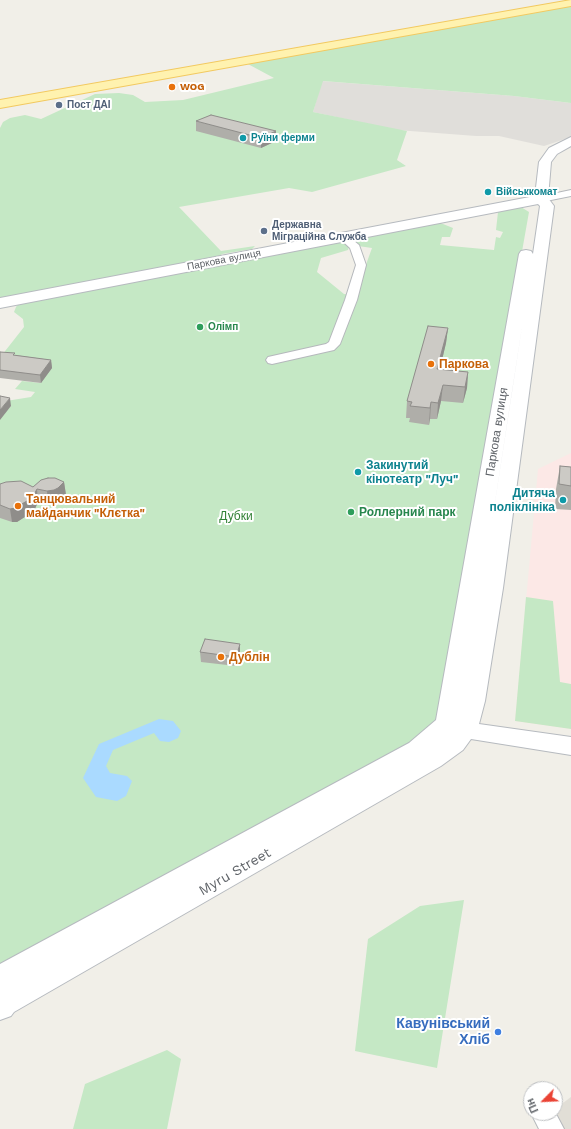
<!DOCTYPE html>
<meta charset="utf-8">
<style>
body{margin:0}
#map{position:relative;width:571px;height:1129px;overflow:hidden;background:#f1efe8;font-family:"Work Sans",sans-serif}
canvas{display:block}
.north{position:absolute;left:523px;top:1081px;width:40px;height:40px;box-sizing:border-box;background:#fff;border:1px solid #bfc1c3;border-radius:50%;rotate:246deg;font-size:11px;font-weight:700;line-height:16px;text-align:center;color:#5f6368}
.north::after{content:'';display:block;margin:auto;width:14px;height:18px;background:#ea4335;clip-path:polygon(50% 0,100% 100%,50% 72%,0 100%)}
</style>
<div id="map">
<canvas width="571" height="1129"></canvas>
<div class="north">Пн</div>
</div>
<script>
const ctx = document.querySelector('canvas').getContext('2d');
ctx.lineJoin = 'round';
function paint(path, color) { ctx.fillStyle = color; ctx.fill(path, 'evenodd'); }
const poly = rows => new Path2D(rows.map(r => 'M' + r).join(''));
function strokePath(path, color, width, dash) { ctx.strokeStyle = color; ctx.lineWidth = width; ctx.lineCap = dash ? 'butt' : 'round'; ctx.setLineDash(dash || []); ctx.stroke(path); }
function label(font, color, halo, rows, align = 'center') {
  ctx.font = font + ' "Work Sans",sans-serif'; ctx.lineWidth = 4; ctx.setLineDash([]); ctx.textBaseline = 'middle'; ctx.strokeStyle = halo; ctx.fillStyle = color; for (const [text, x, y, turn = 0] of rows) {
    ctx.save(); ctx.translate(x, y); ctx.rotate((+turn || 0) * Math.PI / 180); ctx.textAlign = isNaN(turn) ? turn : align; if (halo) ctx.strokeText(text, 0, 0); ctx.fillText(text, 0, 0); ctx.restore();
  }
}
paint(poly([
 [322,81,514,96,571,103,571,137,544,146,499,136,476,136,397,130,313,112]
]), '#e0deda');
paint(poly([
 [571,1097,571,1129,563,1129,555,1113,555,1109]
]), '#e1ded6');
paint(poly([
 [571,453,571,729,515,721,538,469]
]), '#fce8e6');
paint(poly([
 [571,5,571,103,514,96,323,81,313,112,407,131,397,160,406,166,312,192,289,188,179,207,221,251,255,246,252,249,222,254,218,258,0,300,0,128,3,122,10,118,25,115,41,119,95,94,119,93,133,95,145,102,183,100,274,78,246,63],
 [521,207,529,212,439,720,424,736,0,976,0,418,11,406,6,401,31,397,35,392,15,389,22,381,41,383,2,355,24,327,23,319,14,312,16,307,19,303,263,255,280,255,282,251,341,241,349,247,348,250,321,258,317,272,344,294,355,295,372,248,358,246,350,240,438,222,453,228,450,237,442,237,440,245,494,250,496,237,500,238,503,232,496,230,498,212,507,208],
 [526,597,553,601,560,682,571,684,571,729,515,721],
 [464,900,437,1068,355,1051,368,939,420,906],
 [167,1050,181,1059,167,1129,73,1129,85,1084]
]), '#c5e8c5');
paint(poly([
 [159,719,173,721,181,731,178,738,169,742,160,741,154,733,113,750,106,766,110,773,127,776,132,781,126,796,117,801,96,797,83,778,99,744]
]), '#aadaff');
const street = poly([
 [571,190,571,196,541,202,536,199,538,197,571,190],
 [344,235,348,236,359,245,366,265,357,300,340,344,334,350,272,364,268,363,266,360,268,357,326,344,329,342,345,300,356,265,350,248,339,238,344,235],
 [555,1112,564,1129,539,1129,531,1113,555,1112]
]);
const secondary = poly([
 [571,137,571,146,557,154,551,162,548,198,554,206,503,588,485,701,479,724,571,737,571,755,471,739,463,750,441,766,14,1012,11,1016,0,1020,0,964,409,743,436,720,519,254,521,251,526,250,531,251,533,254,540,206,538,204,0,308,0,298,535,196,539,162,549,148,571,137],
 [525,307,512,392,485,567,525,307]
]);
const primary = poly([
 [571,0,571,6,0,108,0,100,571,0]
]);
strokePath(street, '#b5b8bc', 2);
strokePath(secondary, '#b6babf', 2);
strokePath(primary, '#f2c960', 2);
paint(street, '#fff');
paint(secondary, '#fff');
paint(primary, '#fff2af');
paint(poly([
 [196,121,276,141,261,148,196,131],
 [448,328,446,343,440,369,468,372,467,388,463,403,441,401,437,419,430,419,429,425,409,422,410,418,406,418,407,401],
 [0,352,15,355,51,360,52,368,41,383,0,378],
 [560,466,571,467,571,510,555,509,556,489],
 [64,482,66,495,60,502,56,504,48,505,38,502,34,511,17,522,12,522,0,518,0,484,33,487],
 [200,652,240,653,236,666,201,662]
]), '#afaea9');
paint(poly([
 [276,131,276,141,261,148,261,138],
 [448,328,446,343,436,385,437,369],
 [51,360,52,368,41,383,40,375],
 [468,372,467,388,463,403,465,387],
 [443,385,441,401,437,419,438,403],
 [10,398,11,406,0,420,0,410],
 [431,402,430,419,429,425,430,408],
 [64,482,66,495,60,502,56,504,48,505,47,491],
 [37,489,38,502,34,511,17,522,12,522,10,509],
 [240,644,240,653,236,666,236,657]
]), '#8f8d8a');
const building = poly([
 [211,115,276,131,261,138,196,121,211,115],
 [428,326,448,328,437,369,468,372,465,387,443,385,438,403,431,402,430,408,410,406,412,402,407,401,428,326],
 [0,352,15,353,13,355,51,360,40,375,0,370,0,352],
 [0,396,10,398,0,410,0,396],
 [560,466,571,467,571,486,559,484,560,466],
 [48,478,55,478,64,482,58,488,54,490,47,491,37,489,32,498,15,508,10,509,0,505,0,484,6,482,21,481,33,487,41,480,48,478],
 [205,639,240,644,236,657,200,652,205,639]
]);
paint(building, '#cccac5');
strokePath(building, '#8f8d8a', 1);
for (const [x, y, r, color] of [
 [172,87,4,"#e8710a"],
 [59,105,4,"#5c6f8a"],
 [243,138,4,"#0f9aa8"],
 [488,192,4,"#0f9aa8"],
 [264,231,4,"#5c6f8a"],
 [200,327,4,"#2e9e5b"],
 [431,364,4,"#e8710a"],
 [358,472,4,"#0f9aa8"],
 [563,500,4,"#0f9aa8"],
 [18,506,4,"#e8710a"],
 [351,512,4,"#2e9e5b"],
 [221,657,4,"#e8710a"],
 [498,1032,4,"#3f7fe0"]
]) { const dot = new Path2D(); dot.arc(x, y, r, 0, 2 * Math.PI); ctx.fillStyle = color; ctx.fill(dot); strokePath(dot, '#fff', 1.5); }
label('bold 10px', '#c56008', '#fff', [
 ["WOG",180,87]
], 'left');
label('bold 10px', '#4e5e75', '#fff', [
 ["Пост ДАІ",67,105],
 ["Державна",272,225],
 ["Міграційна Служба",272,237]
], 'left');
label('bold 10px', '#0d838f', '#fff', [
 ["Руїни ферми",251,138],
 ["Військкомат",496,192]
], 'left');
label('10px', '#5f6368', '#fff', [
 ["Паркова вулиця",224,260,-11]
]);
label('bold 10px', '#27864d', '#fff', [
 ["Олімп",208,327]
], 'left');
label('bold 12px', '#c56008', '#fff', [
 ["Паркова",439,364],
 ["Танцювальний",26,499],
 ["майданчик \"Клєтка\"",26,513],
 ["Дублін",229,657]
], 'left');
label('12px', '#5f6368', '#fff', [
 ["Паркова вулиця",497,432,-81]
]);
label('bold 12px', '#0d838f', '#fff', [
 ["Закинутий",366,465],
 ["кінотеатр \"Луч\"",366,479],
 ["Дитяча",555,493,"right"],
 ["поліклініка",555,507,"right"]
], 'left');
label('bold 12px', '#27864d', '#fff', [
 ["Роллерний парк",359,512]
], 'left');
label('12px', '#348238', '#fff', [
 ["Дубки",236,516]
]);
label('14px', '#5f6368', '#fff', [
 ["Myru Street",235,872,-30]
]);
label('bold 14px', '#366cbe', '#fff', [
 ["Кавунівський",490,1024],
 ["Хліб",490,1040]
], 'right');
</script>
